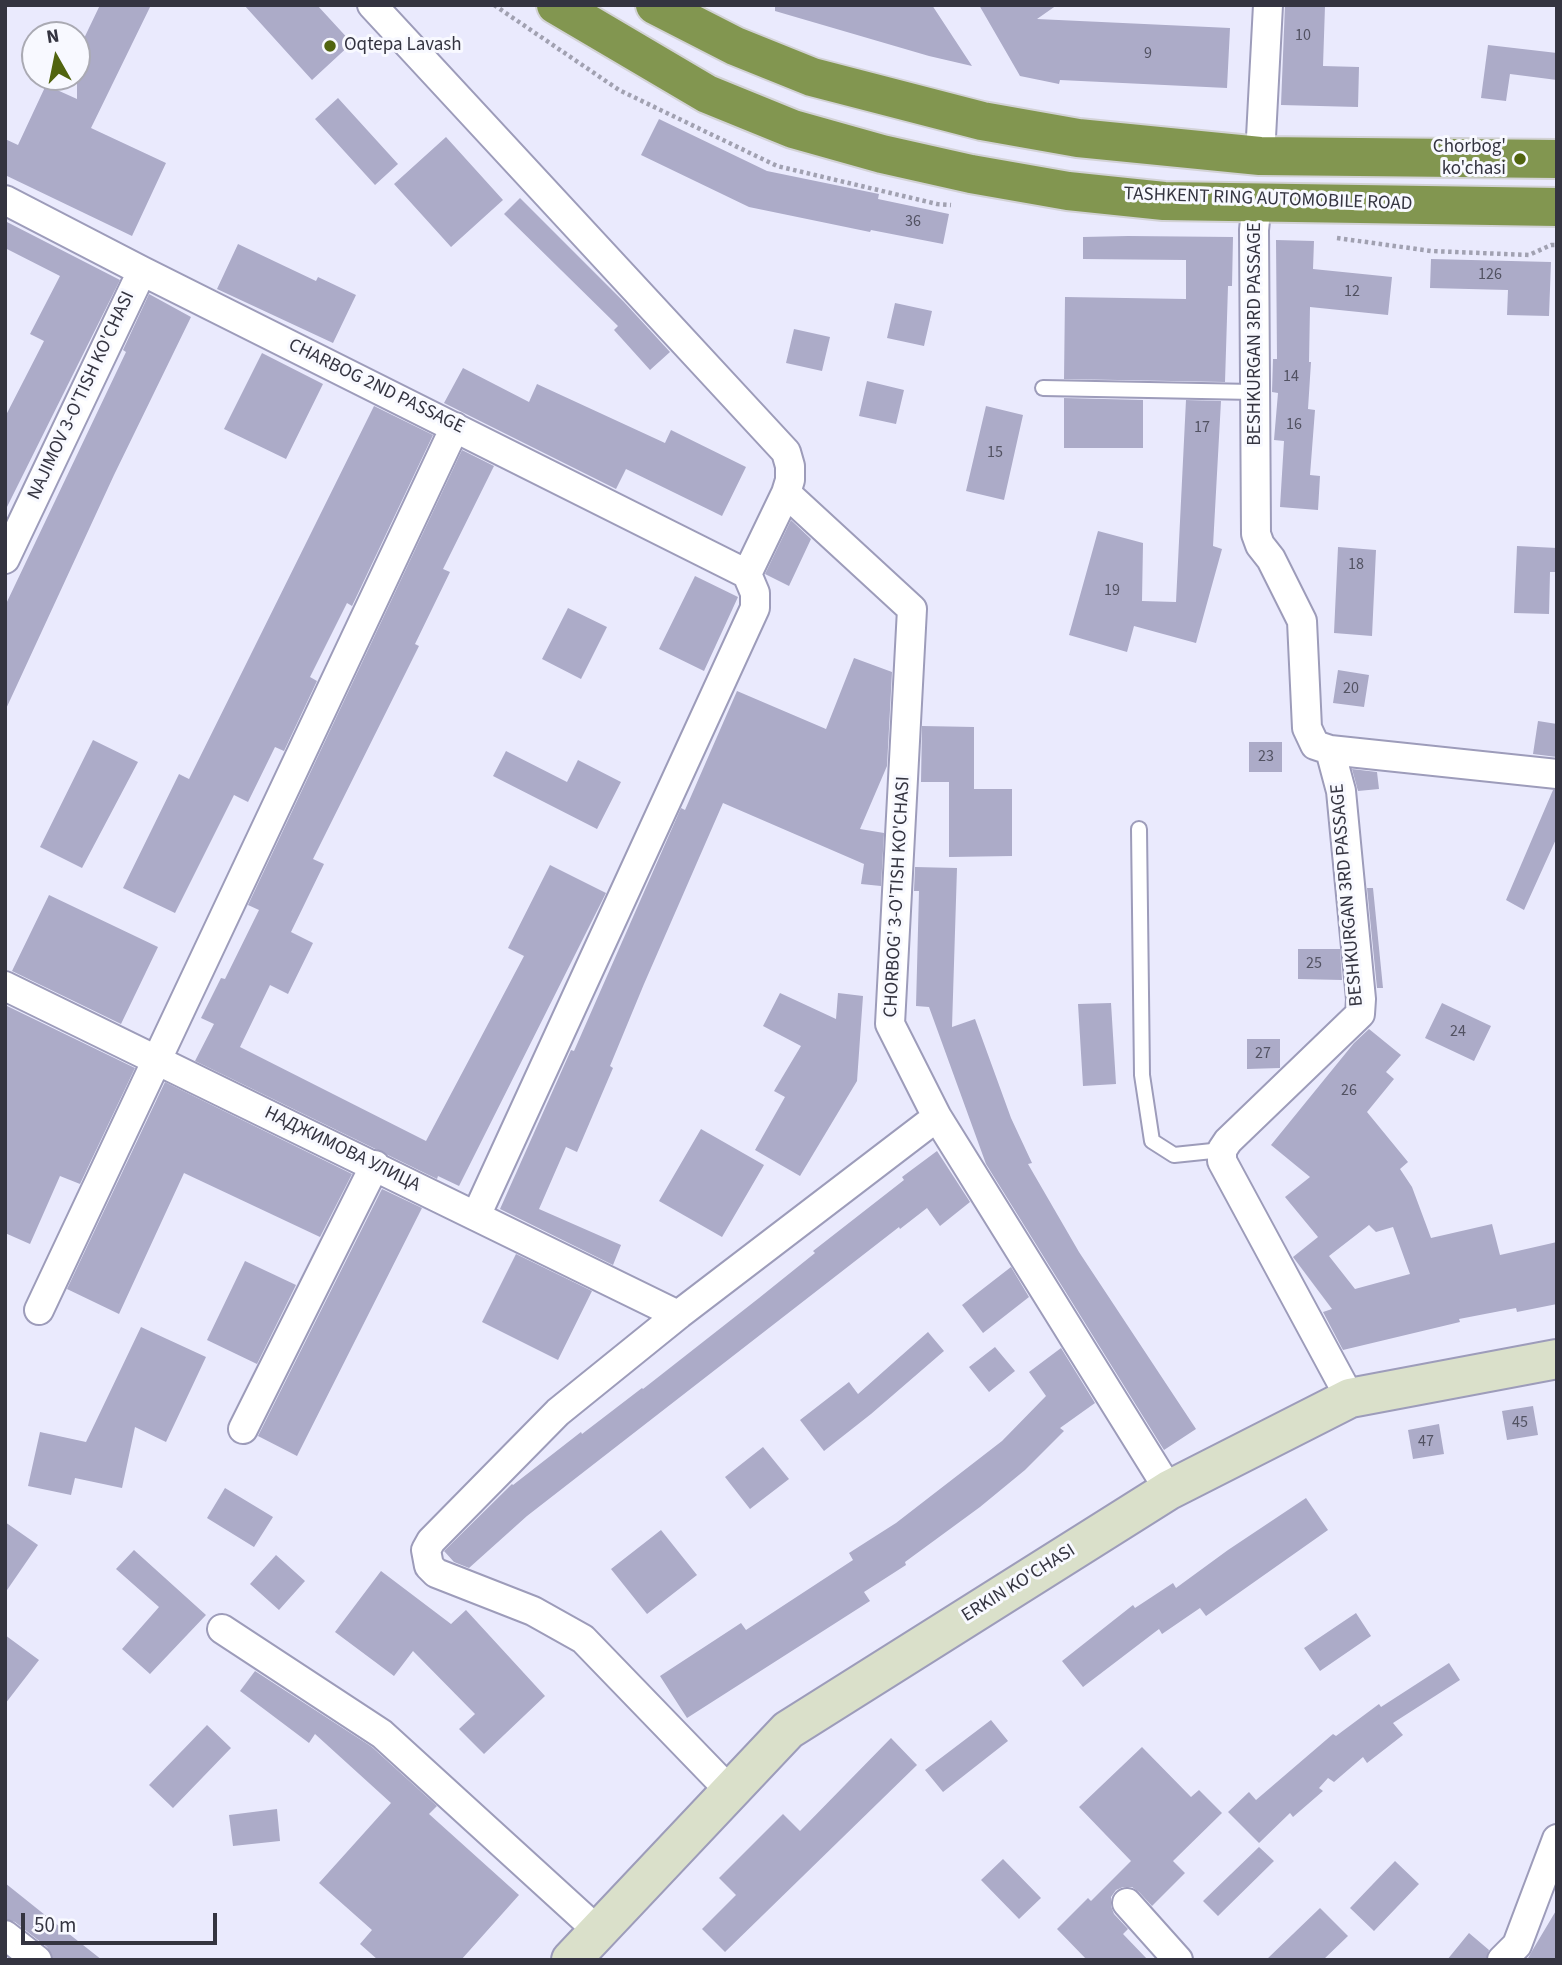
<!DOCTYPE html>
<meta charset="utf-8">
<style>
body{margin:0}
#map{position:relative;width:1562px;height:1965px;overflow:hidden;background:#eaeafd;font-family:"Source Sans 3",sans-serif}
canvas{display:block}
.frame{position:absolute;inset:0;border:7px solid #343440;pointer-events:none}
.north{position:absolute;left:21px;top:21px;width:70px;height:70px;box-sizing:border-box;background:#f8f9ff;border:2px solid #aaaab3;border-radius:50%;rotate:351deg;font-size:19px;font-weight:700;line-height:28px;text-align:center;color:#343440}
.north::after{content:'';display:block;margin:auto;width:24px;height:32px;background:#51640f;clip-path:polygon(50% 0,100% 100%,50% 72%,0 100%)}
.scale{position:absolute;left:21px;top:1913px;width:196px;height:32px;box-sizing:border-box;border:4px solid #343440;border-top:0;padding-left:9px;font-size:21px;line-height:24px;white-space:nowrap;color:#343440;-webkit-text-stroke:5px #f8f9ff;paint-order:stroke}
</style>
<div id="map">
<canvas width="1562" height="1965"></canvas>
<div class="frame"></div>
<div class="north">N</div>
<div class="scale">50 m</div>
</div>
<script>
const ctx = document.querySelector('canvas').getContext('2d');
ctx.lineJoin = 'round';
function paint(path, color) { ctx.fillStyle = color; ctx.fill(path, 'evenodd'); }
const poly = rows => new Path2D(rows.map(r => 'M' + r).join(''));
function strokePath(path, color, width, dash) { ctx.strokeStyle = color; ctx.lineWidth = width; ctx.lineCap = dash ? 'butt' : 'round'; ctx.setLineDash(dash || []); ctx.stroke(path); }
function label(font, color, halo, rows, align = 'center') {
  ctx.font = font + ' "Source Sans 3",sans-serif'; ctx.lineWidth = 6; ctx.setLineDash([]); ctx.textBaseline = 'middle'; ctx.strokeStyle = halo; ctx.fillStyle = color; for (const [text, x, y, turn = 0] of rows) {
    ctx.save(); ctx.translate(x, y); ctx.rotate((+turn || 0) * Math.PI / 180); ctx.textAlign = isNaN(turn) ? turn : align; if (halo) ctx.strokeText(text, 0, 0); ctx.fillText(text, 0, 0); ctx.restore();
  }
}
paint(poly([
 [100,5,151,5,91,128,166,163,132,236,5,175,5,139,18,145,46,85,77,99,77,53],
 [244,5,317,5,352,43,312,80],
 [775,5,932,5,972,66,929,56,775,11],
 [979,5,1057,5,1037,19,1230,28,1227,88,1060,80,1059,84,1020,76],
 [1285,5,1325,6,1323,66,1359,67,1358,107,1281,105],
 [1488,45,1557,53,1557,80,1510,74,1506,101,1481,98],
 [338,98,398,164,375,185,315,119],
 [659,119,767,171,879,194,878,199,949,214,943,244,871,230,870,232,749,207,641,155],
 [446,137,503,200,451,247,394,184],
 [520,198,624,302,670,352,650,370,614,330,618,326,504,214],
 [5,221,120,280,5,511,5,417,44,341,30,334,60,276,5,248],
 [1128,236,1233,237,1232,286,1228,286,1225,382,1064,379,1065,297,1186,299,1186,260,1083,259,1083,237],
 [1276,240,1314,241,1313,269,1392,277,1388,315,1310,307,1309,362,1311,362,1308,409,1315,410,1310,475,1320,476,1318,510,1280,507,1284,441,1274,440,1278,393,1272,392,1273,359,1277,359],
 [238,244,316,281,318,277,356,295,333,343,217,289],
 [1431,259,1551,262,1549,316,1507,315,1508,290,1430,288],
 [149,294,191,317,114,475,5,711,5,606,126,352,123,350],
 [895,303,932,311,924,346,887,338],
 [794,329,830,337,822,371,786,363],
 [262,353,323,384,286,459,224,429],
 [463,368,529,402,537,384,665,443,671,430,746,467,722,516,626,469,616,489,444,403],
 [867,381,904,390,896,424,859,416],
 [1064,398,1143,400,1143,448,1064,448],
 [1186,400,1221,401,1213,546,1222,549,1196,643,1134,626,1127,652,1069,635,1098,531,1143,543,1142,601,1176,602],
 [374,406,433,435,352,606,347,603,310,677,317,681,284,751,275,747,248,802,234,795,175,913,123,888,179,774,189,779],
 [986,406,1023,415,1004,500,966,491],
 [462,450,494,466,443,569,450,572,415,644,419,646,313,859,324,864,291,932,313,943,288,994,270,985,240,1047,426,1141,524,956,508,948,550,865,606,893,459,1186,438,1176,437,1179,195,1061,214,1024,201,1018,221,978,225,979,259,910,248,905],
 [791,520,811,539,789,586,765,574],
 [1517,546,1557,548,1557,572,1550,572,1549,614,1514,613],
 [1338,547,1376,550,1372,636,1334,633],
 [695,576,738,597,704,671,659,649],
 [568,608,607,627,581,679,542,659],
 [854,658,892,672,887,766,860,829,884,833,881,886,861,884,864,864,723,803,644,984,610,1066,613,1068,577,1152,566,1147,539,1209,621,1245,613,1265,500,1209,571,1050,574,1051,681,808,685,810,737,691,826,729],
 [1338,670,1369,675,1364,707,1333,703],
 [1538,721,1557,724,1557,757,1533,754],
 [922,726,974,727,974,789,1012,789,1012,856,949,857,949,782,921,782],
 [93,740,138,762,82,868,40,847],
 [1249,742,1282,742,1282,772,1249,772],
 [506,751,567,782,578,760,621,782,597,829,493,776],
 [1352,769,1377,772,1379,789,1358,791],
 [1553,790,1557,790,1557,837,1524,910,1506,900],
 [915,867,957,868,952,1027,975,1019,1011,1118,1032,1163,1028,1164,1079,1252,1196,1429,1164,1450,986,1164,929,1007,916,1006,919,891,914,891],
 [1367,888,1373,888,1383,988,1377,988],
 [49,895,158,947,121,1024,12,971],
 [1298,949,1340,949,1342,980,1298,979],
 [780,993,836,1019,838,993,863,996,857,1081,800,1176,755,1150,785,1097,774,1091,801,1046,763,1026],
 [1111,1003,1116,1084,1083,1086,1078,1004],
 [1442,1003,1491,1026,1474,1061,1425,1038],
 [5,1005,135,1068,80,1184,60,1176,30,1244,5,1233],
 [1369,1029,1401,1055,1386,1072,1394,1079,1367,1112,1408,1162,1400,1169,1412,1187,1431,1238,1492,1224,1500,1255,1557,1242,1557,1304,1517,1312,1516,1308,1459,1319,1460,1322,1343,1350,1323,1312,1332,1309,1293,1257,1318,1237,1285,1197,1310,1177,1271,1145,1354,1043],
 [1369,1225,1376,1232,1393,1227,1410,1274,1355,1289,1329,1256],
 [1247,1039,1280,1039,1280,1068,1247,1069],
 [165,1082,352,1174,320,1237,184,1173,119,1314,67,1289],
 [701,1129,764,1165,722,1237,659,1201],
 [937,1151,970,1202,940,1226,927,1208,900,1229,899,1227,527,1516,469,1568,454,1562,444,1551,512,1484,513,1485,581,1432,582,1434,642,1388,643,1389,759,1298,815,1253,813,1251,904,1180,902,1177],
 [382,1189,422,1208,297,1456,258,1436],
 [516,1254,592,1291,558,1360,482,1322],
 [245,1261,296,1285,257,1364,207,1340],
 [1011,1267,1029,1297,983,1333,962,1305],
 [141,1327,206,1357,166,1442,135,1427,122,1488,75,1478,71,1495,28,1486,40,1432,86,1442],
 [928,1332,944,1351,871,1414,824,1451,800,1420,849,1382,858,1394],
 [995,1347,1015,1371,989,1392,969,1367],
 [1061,1348,1095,1403,1060,1428,1064,1431,1025,1470,980,1507,905,1562,906,1565,864,1592,870,1601,687,1718,660,1676,741,1623,746,1630,853,1560,849,1553,896,1523,1002,1441,1046,1396,1029,1372],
 [1533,1406,1538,1435,1507,1440,1502,1411],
 [1439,1424,1444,1454,1413,1459,1408,1430],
 [763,1447,789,1479,750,1509,725,1477],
 [225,1488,273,1517,254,1547,207,1518],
 [1306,1498,1328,1530,1206,1616,1200,1608,1162,1634,1159,1629,1083,1687,1062,1661,1133,1605,1135,1608,1173,1583,1176,1588,1228,1550],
 [5,1522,38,1545,5,1593],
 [661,1530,697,1575,647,1614,611,1569],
 [134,1550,206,1615,150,1674,122,1649,159,1607,116,1569],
 [276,1555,305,1581,279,1610,250,1584],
 [381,1571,451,1624,466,1610,545,1696,484,1754,459,1729,475,1714,413,1651,394,1676,335,1632],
 [1356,1613,1371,1636,1320,1671,1304,1648],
 [5,1635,39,1660,5,1704],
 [1449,1663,1460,1680,1393,1723,1403,1735,1367,1763,1363,1757,1334,1782,1328,1778,1319,1788,1323,1791,1293,1817,1290,1813,1259,1843,1228,1812,1249,1792,1256,1800,1333,1734,1336,1736,1379,1704,1381,1707],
 [255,1671,372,1747,437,1806,429,1814,519,1895,461,1960,378,1960,360,1944,372,1930,319,1883,391,1803,315,1734,309,1743,240,1691],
 [991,1720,1008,1741,943,1792,925,1770],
 [207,1725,231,1748,173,1808,149,1785],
 [891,1738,917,1765,725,1952,702,1929,736,1895,719,1878,783,1814,800,1831],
 [1142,1747,1191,1797,1199,1790,1222,1813,1173,1861,1185,1873,1152,1906,1139,1892,1132,1887,1123,1887,1116,1890,1111,1897,1111,1906,1114,1914,1128,1929,1123,1934,1148,1960,1087,1960,1057,1929,1088,1898,1091,1901,1131,1861,1079,1807],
 [277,1809,280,1841,233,1846,229,1815],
 [1259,1847,1274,1861,1218,1916,1203,1901],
 [1003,1859,1041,1898,1019,1919,981,1880],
 [1395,1861,1419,1884,1374,1931,1350,1908],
 [5,1883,40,1911,102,1960,53,1960,47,1947,15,1922,5,1919],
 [1320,1908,1348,1936,1323,1960,1266,1960],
 [1557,1909,1557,1960,1527,1960,1532,1951],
 [1469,1933,1489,1950,1486,1960,1447,1960]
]), '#acabc8');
const lane = poly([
 [1043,388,1254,392],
 [1139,829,1142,1075,1152,1141,1174,1155,1222,1150]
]);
const street = poly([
 [372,5,786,452,790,466,790,480,786,493,747,574,755,593,755,608,476,1216],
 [1260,156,1268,5],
 [5,200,142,271,747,574],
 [1257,201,1254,230,1256,534,1260,545,1271,559,1302,621,1307,728,1315,745,1330,750,1341,791,1361,999,1360,1014,1228,1141,1222,1150,1222,1161,1350,1398],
 [786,493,912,609,890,1024,937,1117,1169,1490],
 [5,559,142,271],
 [1330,750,1557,774],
 [5,986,678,1315],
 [39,1310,455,427],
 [243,1429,375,1165],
 [222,1629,382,1734,598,1931],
 [730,1791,583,1639,533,1611,436,1573,429,1566,426,1550,431,1541,558,1412,678,1315,937,1117],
 [1127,1903,1178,1960],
 [5,1935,37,1960],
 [1502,1960,1517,1945,1557,1839]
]);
const secondary = poly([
 [571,1960,788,1730,1169,1490,1350,1398,1557,1359]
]);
const highway = poly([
 [556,5,707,94,793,129,882,154,971,174,1068,191,1164,201,1557,207],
 [655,5,735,46,812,77,982,121,1078,138,1260,156,1557,159]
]);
strokePath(lane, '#9d9cba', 18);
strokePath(street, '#9d9cba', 32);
strokePath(secondary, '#9d9cba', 42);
strokePath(highway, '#d2d2d5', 42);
strokePath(poly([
 [494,5,619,90,777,166,937,204,951,205],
 [1337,238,1431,251,1529,255,1551,245,1557,245]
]), '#a1a1b1', 4.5, [3.5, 3.5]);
strokePath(lane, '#fff', 14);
strokePath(street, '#fff', 28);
strokePath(secondary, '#dae0ca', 38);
strokePath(highway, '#829650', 38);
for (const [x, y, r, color] of [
 [330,46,7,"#51640f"],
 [1520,159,7,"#51640f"]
]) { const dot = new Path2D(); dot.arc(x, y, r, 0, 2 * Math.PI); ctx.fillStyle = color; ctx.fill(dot); strokePath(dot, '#f8f9ff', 2.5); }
label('16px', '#525262', null, [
 ["10",1303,36],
 ["9",1148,54],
 ["36",913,222],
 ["126",1490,275],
 ["12",1352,292],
 ["14",1291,377],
 ["16",1294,425],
 ["17",1202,428],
 ["15",995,453],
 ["18",1356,565],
 ["19",1112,591],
 ["20",1351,689],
 ["23",1266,757],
 ["25",1314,964],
 ["24",1458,1032],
 ["27",1263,1054],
 ["26",1349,1091],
 ["45",1520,1423],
 ["47",1426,1442]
]);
label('19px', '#343440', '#f8f9ff', [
 ["Oqtepa Lavash",344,46],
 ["Chorbog'",1506,148,"right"],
 ["ko'chasi",1506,170,"right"]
], 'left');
label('19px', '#343440', '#f8f9ff', [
 ["TASHKENT RING AUTOMOBILE ROAD",1268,200,2],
 ["BESHKURGAN 3RD PASSAGE",1256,334,-90],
 ["CHARBOG 2ND PASSAGE",376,387,26],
 ["NAJIMOV 3-O'TISH KO'CHASI",82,396,-65],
 ["BESHKURGAN 3RD PASSAGE",1348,895,-95],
 ["CHORBOG' 3-O'TISH KO'CHASI",898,897,-87],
 ["НАДЖИМОВА УЛИЦА",342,1150,26],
 ["ERKIN KO'CHASI",1019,1584,-32]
]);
</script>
